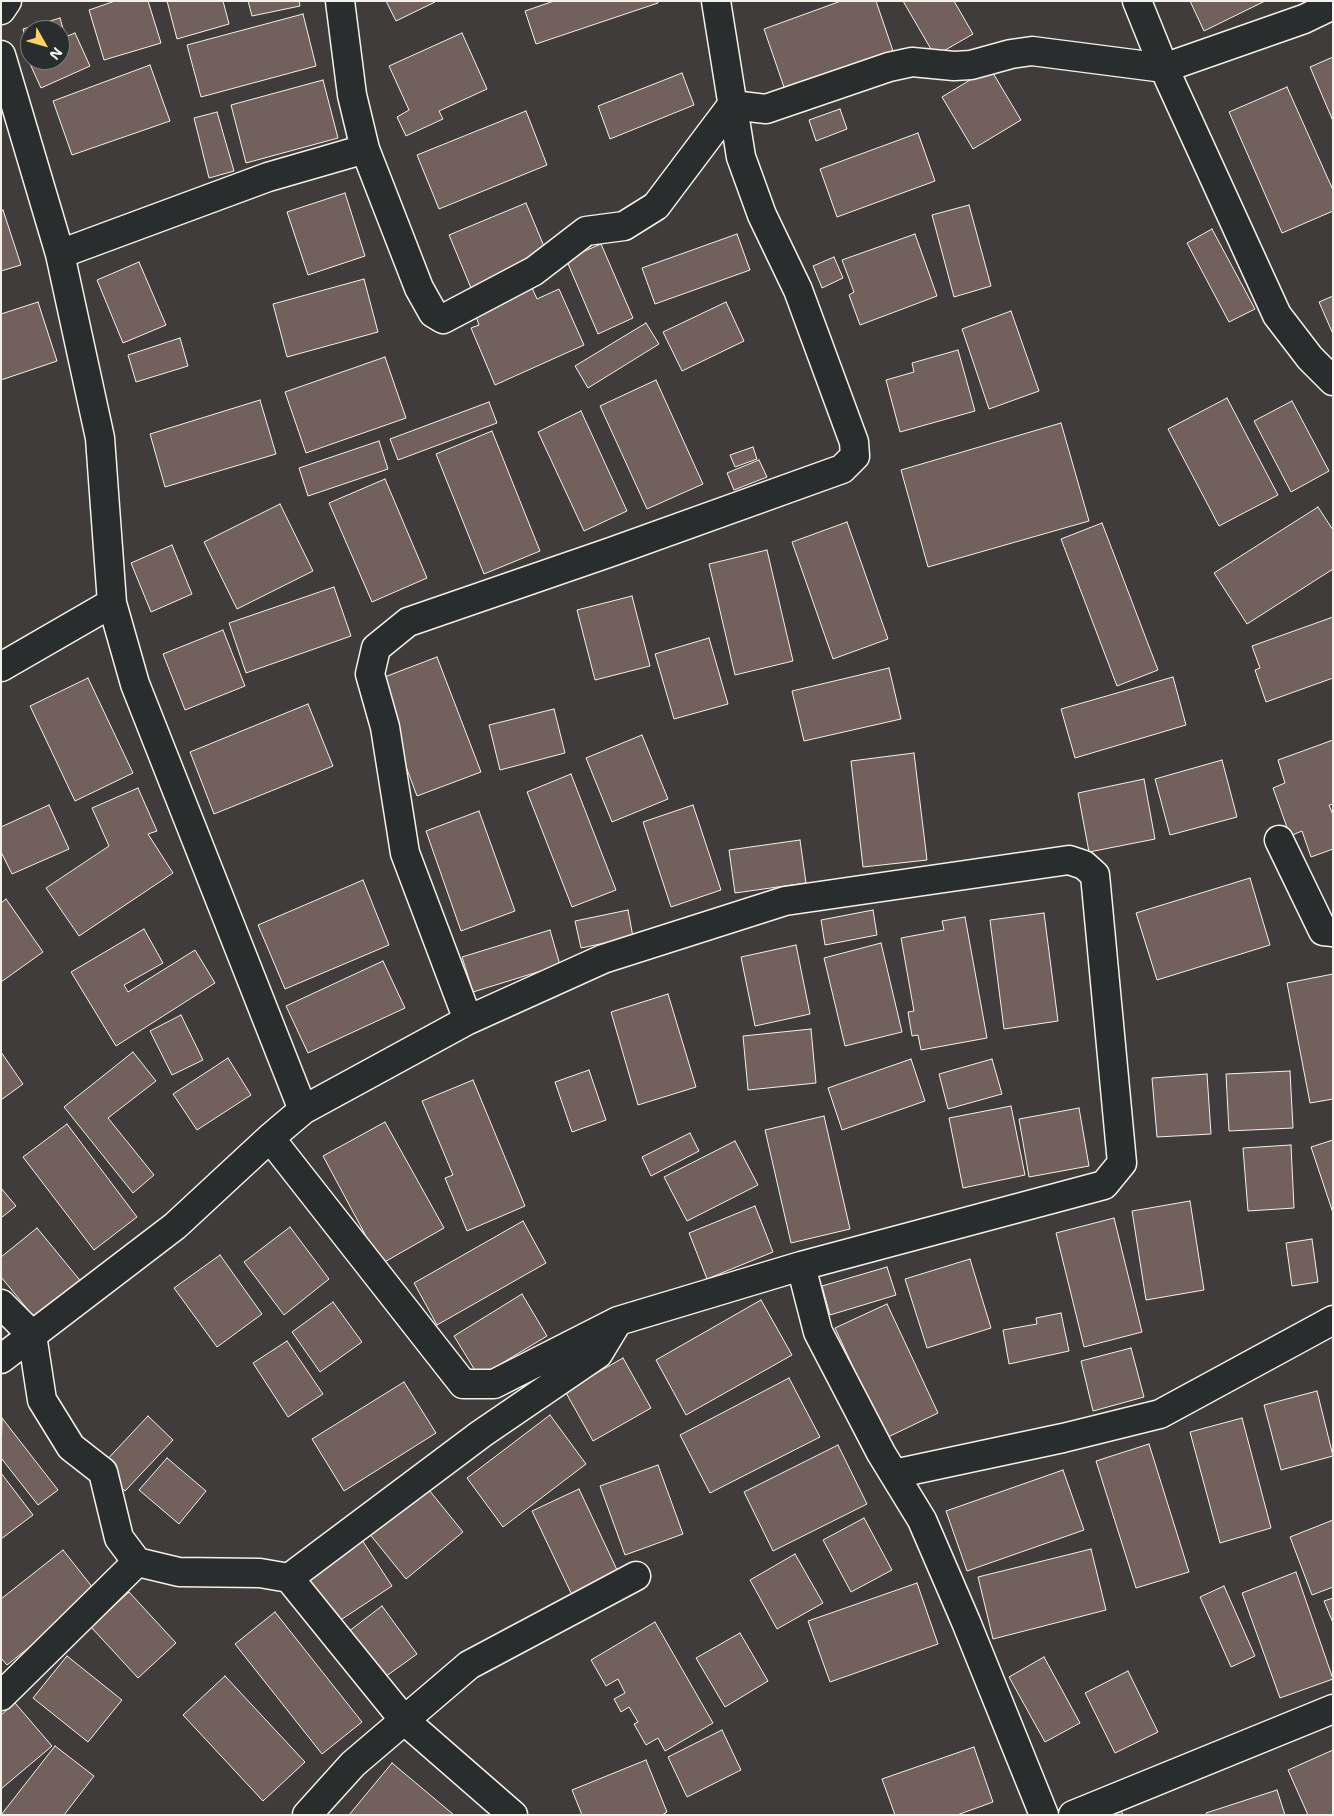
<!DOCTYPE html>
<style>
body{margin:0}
#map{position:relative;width:1334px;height:1816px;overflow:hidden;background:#403c3c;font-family:"Shantell Sans",sans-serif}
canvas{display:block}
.frame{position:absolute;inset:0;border:2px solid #f4f1e8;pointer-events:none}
.north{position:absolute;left:20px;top:20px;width:50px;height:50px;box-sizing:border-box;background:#2a2d2e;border:1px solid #7b7b78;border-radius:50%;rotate:128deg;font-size:14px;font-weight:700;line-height:20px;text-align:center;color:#f4f1e8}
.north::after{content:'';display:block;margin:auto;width:18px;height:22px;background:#ffd166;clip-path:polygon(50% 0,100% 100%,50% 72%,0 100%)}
</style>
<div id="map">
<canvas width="1334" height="1816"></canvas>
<div class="frame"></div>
<div class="north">N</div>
</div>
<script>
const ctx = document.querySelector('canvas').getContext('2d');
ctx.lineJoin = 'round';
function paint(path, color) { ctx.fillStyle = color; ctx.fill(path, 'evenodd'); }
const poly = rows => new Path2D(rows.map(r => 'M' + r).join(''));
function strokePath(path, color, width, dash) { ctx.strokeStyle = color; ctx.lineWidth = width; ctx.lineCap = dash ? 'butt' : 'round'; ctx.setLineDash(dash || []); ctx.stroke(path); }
const building = poly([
 [115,1,148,1,161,43,104,60,89,10,115,1],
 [167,1,223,1,229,24,177,39,167,1],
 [248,1,299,1,300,6,252,16,248,1],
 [386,1,434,1,435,2,396,21,386,1],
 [554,1,658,1,658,3,536,44,525,11,554,1],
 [841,1,876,1,893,51,785,90,764,29,841,1],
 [903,1,954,1,973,34,935,56,903,1],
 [1190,1,1265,1,1204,31,1190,1],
 [303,14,316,66,201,97,187,45,303,14],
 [60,18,65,36,60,37,60,30,30,30,30,47,28,48,23,29,60,18],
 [75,33,90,66,41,88,26,55,30,53,30,60,60,60,60,39,75,33],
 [462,33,487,89,439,111,443,119,406,136,397,117,409,110,389,66,462,33],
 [1333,57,1333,121,1310,67,1333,57],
 [150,65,170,121,72,155,53,101,150,65],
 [990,68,1021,120,973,149,942,97,990,68],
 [682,73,694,105,610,139,598,106,682,73],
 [323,80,338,138,246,163,231,105,323,80],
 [1287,87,1333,190,1333,211,1282,233,1229,112,1287,87],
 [840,109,847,129,816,141,809,120,840,109],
 [526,111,547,165,439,209,417,155,526,111],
 [217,112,234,171,209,178,194,118,217,112],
 [918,133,935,181,837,217,820,169,918,133],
 [345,193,365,256,308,275,287,212,345,193],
 [526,203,548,256,471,288,449,235,526,203],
 [969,205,991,286,954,297,932,215,969,205],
 [3,210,21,265,1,271,1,211,3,210],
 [1212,229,1255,309,1229,322,1187,243,1212,229],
 [737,234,750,270,655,304,642,268,737,234],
 [915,234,937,296,860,325,849,295,854,292,842,260,915,234],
 [601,244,633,318,598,334,566,259,601,244],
 [834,257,843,278,822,288,813,266,834,257],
 [139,262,166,325,123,343,97,280,139,262],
 [364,279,378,332,287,357,273,304,364,279],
 [529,281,537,299,559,289,584,345,495,385,471,328,479,325,472,305,529,281],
 [1333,296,1333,334,1319,302,1333,296],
 [38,302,57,361,1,380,1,314,38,302],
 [726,302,744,341,682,371,663,332,726,302],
 [1011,311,1039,391,989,409,962,329,1011,311],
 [646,323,659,344,588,388,575,366,646,323],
 [180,338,188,366,136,382,128,355,180,338],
 [958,350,975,411,900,432,886,380,914,372,912,363,958,350],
 [385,357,406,418,306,453,285,392,385,357],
 [656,380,703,484,647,509,600,406,656,380],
 [1227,398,1278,495,1219,526,1168,429,1227,398],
 [260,400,276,454,165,487,150,434,260,400],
 [1292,401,1329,471,1291,492,1254,421,1292,401],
 [489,402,497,423,398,460,390,439,489,402],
 [581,411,627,511,584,531,538,432,581,411],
 [1061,423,1089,521,928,567,901,470,1061,423],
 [492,431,540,551,484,574,436,454,492,431],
 [379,441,388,469,308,496,299,468,379,441],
 [753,447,757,459,735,467,730,455,753,447],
 [759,460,767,477,734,490,727,473,759,460],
 [385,479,427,578,372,602,329,503,385,479],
 [280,504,313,571,237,609,204,542,280,504],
 [1318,507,1333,530,1333,569,1247,624,1214,573,1318,507],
 [847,522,888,639,833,659,792,542,847,522],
 [1102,523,1158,670,1117,686,1061,539,1102,523],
 [172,545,192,594,151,612,131,563,172,545],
 [767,550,793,661,735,675,709,564,767,550],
 [334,587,351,636,246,673,229,623,334,587],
 [632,596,650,666,595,680,577,610,632,596],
 [1333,617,1333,678,1266,702,1255,670,1260,668,1252,646,1333,617],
 [223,630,245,686,185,710,163,654,223,630],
 [709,638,728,704,674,719,655,654,709,638],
 [437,657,481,772,417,796,374,681,437,657],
 [889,668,901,719,804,741,792,691,889,668],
 [1173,677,1186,725,1075,758,1061,709,1173,677],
 [88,678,133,773,75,801,30,706,88,678],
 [308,704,333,766,214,814,190,752,308,704],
 [554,709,565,753,500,770,489,725,554,709],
 [642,735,668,799,612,822,586,758,642,735],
 [1333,740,1333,804,1329,805,1333,815,1333,849,1311,857,1302,831,1290,836,1273,788,1285,783,1278,760,1333,740],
 [914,753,927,860,863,867,851,761,914,753],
 [1222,760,1237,817,1170,835,1155,779,1222,760],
 [571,774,616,890,572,907,527,792,571,774],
 [1144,779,1155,839,1089,852,1078,793,1144,779],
 [138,788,157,831,148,834,173,873,79,936,46,888,109,846,92,808,138,788],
 [49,805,69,849,12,874,1,852,1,827,49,805],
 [693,805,721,890,671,907,643,822,693,805],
 [479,811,515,911,461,931,426,831,479,811],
 [800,840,806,883,735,893,729,850,800,840],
 [1250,878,1270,945,1157,980,1136,913,1250,878],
 [363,880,389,945,285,989,258,925,363,880],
 [6,899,43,952,1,982,1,903,6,899],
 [628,910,633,937,581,948,575,921,628,910],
 [873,910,877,935,825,945,821,920,873,910],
 [1044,913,1058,1021,1004,1029,990,920,1044,913],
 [965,917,987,1038,921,1050,918,1035,912,1036,908,1012,914,1011,901,938,944,930,942,921,965,917],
 [144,929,163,963,124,985,128,992,195,950,215,983,116,1046,71,972,144,929],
 [550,930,560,965,473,992,462,957,550,930],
 [881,943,902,1032,845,1046,824,958,881,943],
 [796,945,810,1014,755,1026,741,957,796,945],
 [383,961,405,1008,308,1053,286,1006,383,961],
 [1333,974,1333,1099,1310,1103,1287,983,1333,974],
 [668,994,696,1087,638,1105,611,1012,668,994],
 [181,1015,203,1060,172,1075,150,1031,181,1015],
 [811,1029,816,1083,748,1090,743,1036,811,1029],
 [1,1052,23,1084,1,1100,1,1052],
 [133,1052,156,1081,108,1118,154,1175,133,1193,64,1107,133,1052],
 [228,1058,251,1095,197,1130,173,1094,228,1058],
 [911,1059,925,1101,842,1130,828,1088,911,1059],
 [992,1059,1002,1094,948,1109,939,1074,992,1059],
 [589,1070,606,1120,572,1132,555,1082,589,1070],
 [1290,1071,1293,1128,1229,1131,1226,1074,1290,1071],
 [1207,1074,1211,1134,1157,1137,1152,1078,1207,1074],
 [473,1080,525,1206,467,1231,445,1178,453,1175,422,1101,473,1080],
 [1011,1106,1025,1175,963,1188,949,1118,1011,1106],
 [1079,1108,1089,1166,1029,1177,1019,1119,1079,1108],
 [824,1116,850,1229,791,1243,765,1130,824,1116],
 [385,1122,444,1228,381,1264,323,1156,385,1122],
 [67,1124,137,1217,94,1250,23,1157,67,1124],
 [690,1133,699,1151,651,1176,642,1157,690,1133],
 [1333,1140,1333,1213,1311,1147,1333,1140],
 [735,1141,758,1185,687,1221,664,1177,735,1141],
 [1291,1145,1294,1208,1248,1211,1243,1148,1291,1145],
 [1,1188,16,1206,1,1218,1,1188],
 [1190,1201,1204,1290,1146,1300,1132,1211,1190,1201],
 [755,1206,773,1252,707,1279,689,1233,755,1206],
 [1114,1218,1142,1332,1084,1347,1056,1233,1114,1218],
 [523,1221,546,1263,437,1325,414,1283,523,1221],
 [290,1227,329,1279,284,1315,244,1262,290,1227],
 [37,1228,83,1284,38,1322,1,1277,1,1257,37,1228],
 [1312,1239,1318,1282,1292,1286,1286,1243,1312,1239],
 [220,1255,262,1314,217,1347,174,1288,220,1255],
 [970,1259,991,1328,927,1348,905,1279,970,1259],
 [887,1267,896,1295,830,1315,822,1286,887,1267],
 [522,1294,547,1336,479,1377,454,1336,522,1294],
 [761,1300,792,1355,686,1415,656,1360,761,1300],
 [333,1302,362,1342,320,1372,292,1332,333,1302],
 [887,1304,938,1413,886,1438,835,1328,887,1304],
 [1061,1313,1069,1351,1009,1364,1003,1330,1037,1324,1036,1318,1061,1313],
 [287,1341,323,1394,288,1417,253,1363,287,1341],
 [1131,1348,1144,1397,1093,1411,1081,1361,1131,1348],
 [623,1358,651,1408,593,1441,565,1391,623,1358],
 [789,1378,820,1437,710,1493,680,1435,789,1378],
 [404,1382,436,1433,344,1491,312,1439,404,1382],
 [1317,1391,1333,1456,1281,1470,1264,1405,1317,1391],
 [550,1415,586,1464,503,1527,467,1478,550,1415],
 [148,1416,173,1440,125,1491,100,1467,148,1416],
 [2,1418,58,1490,38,1505,1,1458,2,1418],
 [1242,1418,1271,1528,1220,1543,1190,1432,1242,1418],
 [1149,1444,1189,1572,1136,1588,1096,1461,1149,1444],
 [838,1445,867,1504,773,1551,744,1492,838,1445],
 [167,1458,206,1491,179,1524,139,1490,167,1458],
 [658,1465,683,1534,625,1555,600,1486,658,1465],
 [1063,1470,1084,1530,967,1571,946,1511,1063,1470],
 [1,1473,33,1515,1,1539,1,1473],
 [425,1485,463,1532,406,1579,368,1532,425,1485],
 [579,1489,618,1572,572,1595,532,1511,579,1489],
 [864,1518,892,1570,851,1592,823,1540,864,1518],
 [1333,1520,1333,1587,1312,1595,1290,1537,1333,1520],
 [360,1537,392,1586,336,1623,304,1574,360,1537],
 [1091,1549,1106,1610,993,1639,978,1577,1091,1549],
 [63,1550,97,1593,7,1665,1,1658,1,1599,63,1550],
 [795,1554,823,1603,777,1629,750,1580,795,1554],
 [1296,1572,1333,1679,1280,1698,1242,1593,1296,1572],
 [917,1583,938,1644,830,1682,808,1621,917,1583],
 [1224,1586,1255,1656,1231,1667,1200,1597,1224,1586],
 [129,1592,176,1643,138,1678,91,1627,129,1592],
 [1333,1598,1333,1623,1324,1601,1333,1598],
 [382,1606,417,1654,378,1682,344,1635,382,1606],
 [275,1612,362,1722,322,1754,235,1644,275,1612],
 [655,1622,713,1723,665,1751,658,1738,646,1745,634,1724,638,1722,629,1707,621,1712,614,1699,625,1693,618,1679,606,1686,591,1660,655,1622],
 [740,1633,768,1681,725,1707,696,1658,740,1633],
 [67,1656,122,1700,88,1742,33,1698,67,1656],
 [1044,1657,1080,1723,1045,1742,1009,1677,1044,1657],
 [1128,1671,1158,1732,1115,1753,1085,1693,1128,1671],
 [225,1676,305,1762,263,1801,183,1715,225,1676],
 [15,1703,52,1746,1,1789,1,1715,15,1703],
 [722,1730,741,1770,687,1797,668,1757,722,1730],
 [55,1746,94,1776,64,1815,1,1815,55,1746],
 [974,1747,993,1802,957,1815,895,1815,882,1779,974,1747],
 [1333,1750,1333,1815,1308,1815,1288,1770,1333,1750],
 [646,1760,667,1812,662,1815,582,1815,572,1790,646,1760],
 [392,1763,454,1815,349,1815,392,1763],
 [1277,1790,1285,1815,1207,1815,1206,1813,1277,1790],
 [1121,1810,1123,1815,1110,1815,1121,1810]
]);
paint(building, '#72605d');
strokePath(building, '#f4f1e8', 1);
const street = poly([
 [340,1,352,95,365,149,419,288,433,313,443,319,534,271,586,231,624,226,656,206,732,105,766,109,889,67,912,62,954,66,971,65,1011,54,1032,51,1164,68,1304,19,1333,5],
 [1137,1,1164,68,1277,315,1310,358,1333,381],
 [1,10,7,1],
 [1,55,60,254,100,438,112,603,135,684,303,1110],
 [60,254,268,177,365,149],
 [1,667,112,603],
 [1279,840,1323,931,1333,932],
 [468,1020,405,853,385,727,370,674,376,648,408,622,611,552,842,469,855,456,854,442,798,290,762,215,741,157,716,1],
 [801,1266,818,1332,881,1453,922,1520,966,1622,1044,1815],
 [1,1304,32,1335,42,1400,71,1447,103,1472,119,1538,137,1562,179,1572,260,1573,289,1578,404,1720,513,1815],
 [1,1359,175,1226,270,1138,303,1110,468,1020,603,959,785,901,1069,860,1084,865,1095,875,1122,1163,1104,1185,801,1266,618,1321,494,1384,463,1384,270,1138],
 [894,1474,1063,1438,1160,1414,1333,1320],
 [289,1578,481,1434,598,1354,618,1321],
 [1,1696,137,1562],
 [307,1815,353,1764,469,1665,636,1576],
 [1073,1815,1333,1709]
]);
strokePath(street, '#f4f1e8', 31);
strokePath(street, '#2a2d2e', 28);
</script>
